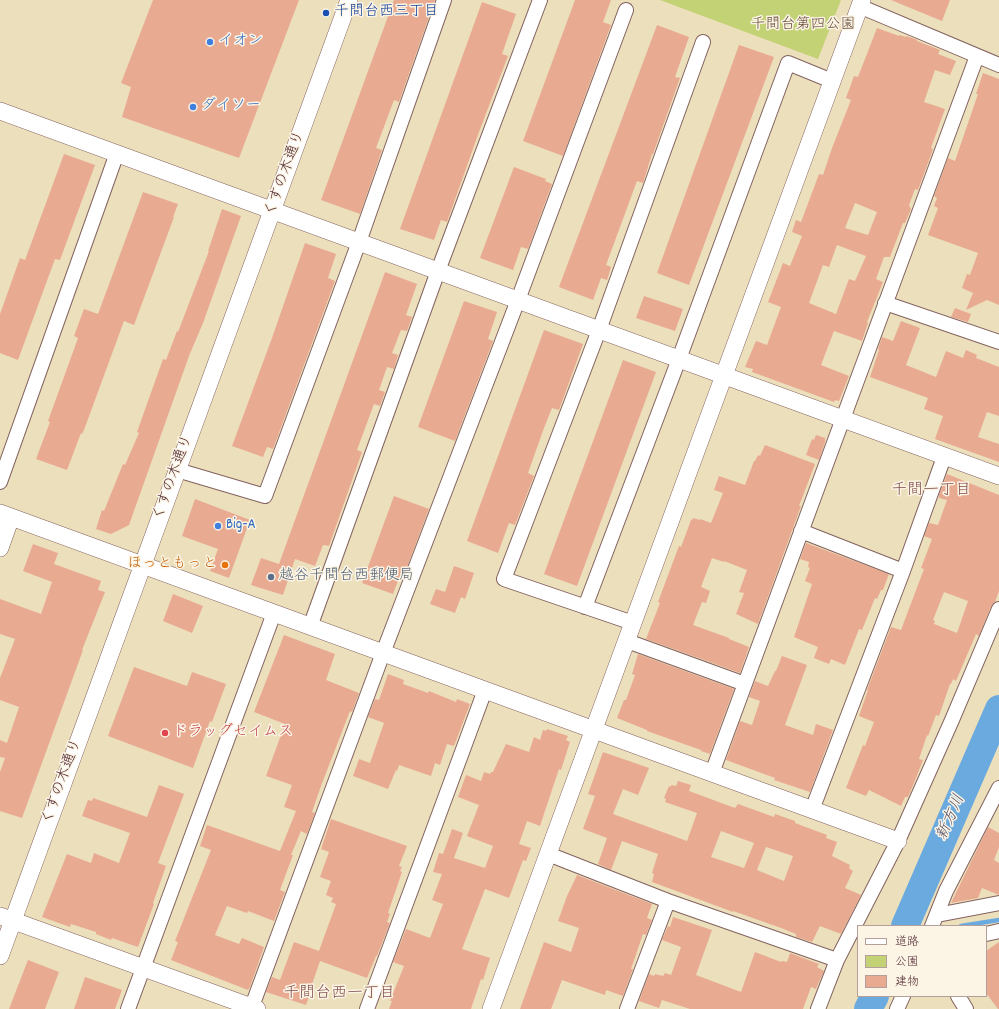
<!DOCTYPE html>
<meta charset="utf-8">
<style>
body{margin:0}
#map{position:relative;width:999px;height:1009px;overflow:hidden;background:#ecdfbc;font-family:Dekko,"Klee One",sans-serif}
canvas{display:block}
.legend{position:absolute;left:857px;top:925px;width:130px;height:72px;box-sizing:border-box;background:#fcf5e5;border:1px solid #b59f9b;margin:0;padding:5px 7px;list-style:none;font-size:12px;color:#4a1f2b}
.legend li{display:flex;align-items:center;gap:8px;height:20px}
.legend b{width:20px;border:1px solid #b59f9b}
</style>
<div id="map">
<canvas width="999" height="1009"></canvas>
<ul class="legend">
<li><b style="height:5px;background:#fff"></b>道路</li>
<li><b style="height:11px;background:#c2d274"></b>公園</li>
<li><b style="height:11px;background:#e9aa92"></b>建物</li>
</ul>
</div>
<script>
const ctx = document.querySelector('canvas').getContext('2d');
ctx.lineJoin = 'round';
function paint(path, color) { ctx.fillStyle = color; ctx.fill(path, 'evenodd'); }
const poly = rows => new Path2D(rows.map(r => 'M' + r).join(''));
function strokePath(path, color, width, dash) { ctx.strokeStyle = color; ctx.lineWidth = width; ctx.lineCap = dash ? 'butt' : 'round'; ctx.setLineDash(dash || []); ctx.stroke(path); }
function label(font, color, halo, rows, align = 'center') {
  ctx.font = font + ' Dekko,"Klee One",sans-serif'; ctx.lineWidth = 3; ctx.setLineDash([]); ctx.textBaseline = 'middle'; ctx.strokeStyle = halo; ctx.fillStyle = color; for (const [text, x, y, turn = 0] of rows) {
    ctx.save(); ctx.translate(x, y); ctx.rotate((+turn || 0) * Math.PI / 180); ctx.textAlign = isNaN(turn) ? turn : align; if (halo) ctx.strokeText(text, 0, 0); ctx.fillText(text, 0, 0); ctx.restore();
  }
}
paint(poly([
 [660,0,841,0,818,59]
]), '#c2d274');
strokePath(poly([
 [961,926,999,920]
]), '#6baade', 4.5);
strokePath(poly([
 [905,926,999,709],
 [868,1009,875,996]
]), '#6baade', 28);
paint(poly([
 [153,0,299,0,239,158,122,117,131,87,121,83],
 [394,0,435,0,399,102,394,100,376,148,382,150,360,214,321,200],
 [575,0,611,0,603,22,611,25,563,156,523,141],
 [891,0,950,0,942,21],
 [482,2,516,14,502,54,508,56,479,132,447,222,441,220,434,240,400,229],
 [657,25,689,37,675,77,680,78,653,154,652,154,643,183,637,181,606,265,611,267,607,280,601,278,593,300,559,287],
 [877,28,899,36,899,35,906,37,906,36,915,39,917,40,917,41,940,50,938,54,956,61,950,75,935,70,924,102,945,109,931,148,933,149,932,152,918,190,915,189,909,205,911,209,905,223,903,223,890,257,884,257,876,279,883,282,867,322,868,323,862,341,834,331,821,365,849,376,839,401,835,400,834,402,752,372,753,369,745,367,756,341,767,345,781,307,768,302,783,263,790,266,802,236,792,232,796,220,801,222,819,174,823,175,832,148,851,100,846,98,854,76,858,77],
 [855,203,877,212,868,235,845,228],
 [837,245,866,256,855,281,849,279,836,314,809,303,823,265,829,267],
 [739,45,774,57,689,285,657,273],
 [983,73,999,79,999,305,987,300,966,310,973,293,962,288,967,274,970,275,978,253,928,235,938,208,934,206,937,198,934,196,948,158,955,161,978,94,976,94],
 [64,154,95,165,60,260,55,259,18,360,0,353,0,314,20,258,25,260],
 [514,167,546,179,545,181,552,184,528,249,521,247,513,270,480,258],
 [143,192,178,204,173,217,174,217,134,325,124,321,84,430,82,434,81,433,67,470,36,459,50,422,48,421,78,338,74,336,84,309,98,314],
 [222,209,241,216,203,323,189,356,129,525,111,534,96,529,102,510,104,511,123,464,125,465,139,433,137,432,163,359,166,360,177,331,178,332,209,251,208,251],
 [305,243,336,254,328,278,335,281,273,449,267,447,263,457,232,446,272,338],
 [385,272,417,284,406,315,412,317,407,331,401,330,392,353,398,355,394,369,387,367,379,390,385,392,380,406,374,404,357,450,362,452,329,546,323,545,315,566,295,559,283,595,251,585,261,558,279,564],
 [644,296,683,309,675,331,636,318],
 [464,301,497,312,488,339,493,341,455,441,418,427],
 [955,308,971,314,968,322,951,317],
 [901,321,920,328,906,365,936,377,946,351,963,358,966,350,977,355,976,358,999,367,999,416,987,412,978,437,999,444,999,462,935,439,943,416,924,409,928,398,870,377,879,350,878,349,882,337,893,341],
 [544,330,583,344,559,410,552,408,544,428,528,473,534,476,515,525,509,523,498,553,467,541],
 [623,360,656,372,577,586,544,574],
 [816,435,825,438,825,442,819,460,806,455,812,439,814,440],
 [765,445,815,464,799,506,801,506,758,624,736,614,744,593,739,592,747,570,724,561,724,562,712,558,701,587,710,591,706,603,702,602,693,625,729,638,729,639,749,647,740,673,646,639,660,603,658,602,679,546,681,547,691,520,692,520,693,518,700,520,700,519,711,523,723,493,714,490,719,476,745,485,754,461,755,461,758,455,760,456],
 [947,474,999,495,999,591,995,602,990,609,979,636,976,634,956,681,953,679,951,684,950,684,939,716,936,715,928,736,927,735,919,759,923,760,914,783,908,797,905,797,901,806,869,790,866,796,846,788,863,745,865,746,874,722,859,716,868,690,867,690,891,627,901,630,924,569,921,568,932,539,924,536,929,523,938,525,947,500,939,498,939,495],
 [944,592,968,601,957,633,934,624,935,621,933,620],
 [394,496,429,509,404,575,401,573,393,594,362,583],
 [195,499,250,520,229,578,210,571,218,549,182,536],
 [806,543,889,574,883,590,881,590,877,599,875,598,862,630,859,629,845,665,831,659,829,664,814,658,818,647,794,637,812,584,805,581,810,568,808,567,809,562,800,559],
 [33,544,58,553,54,564,101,581,98,590,105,592,82,650,83,650,75,672,22,818,0,811,0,772,5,758,0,757,0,740,7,743,19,707,0,700,0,678,15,639,0,634,0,599,41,614,52,582,23,571],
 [454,566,474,573,465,599,461,597,455,613,430,604,436,589,445,592],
 [173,594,203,606,192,633,163,621],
 [284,635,335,654,326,680,359,693,352,712,350,711,321,786,312,812,315,813,307,834,301,831,291,855,293,855,280,890,285,892,274,921,248,911,247,913,227,906,215,935,239,944,242,938,264,947,250,987,248,990,171,960,178,942,175,941,211,850,200,846,207,825,280,851,296,811,284,807,292,785,266,776,285,724,254,712],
 [638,654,734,689,710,754,701,751,701,750,647,731,647,730,617,718,624,700,626,700,635,675,632,674],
 [782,656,807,665,785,725,813,735,816,724,833,730,810,792,774,780,775,778,726,760,740,721,752,725,760,701,749,697,755,681,768,686,775,671,776,671],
 [134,667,187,686,192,672,226,684,212,722,210,721,193,768,108,736],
 [388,674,404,680,403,684,428,693,429,691,456,702,457,699,470,704,454,746,447,744,440,765,435,763,431,776,399,765,397,771,396,770,388,789,353,776,359,759,370,763,384,723,368,717,375,699,379,700],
 [547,729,568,736,566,740,570,742,561,770,559,769,540,826,527,821,519,844,531,848,526,861,523,860,509,898,485,889,462,949,490,958,483,980,481,979,471,1009,389,1009,392,1001,390,1001,404,966,393,962,406,929,430,938,443,904,432,900,442,874,433,872,439,853,443,854,452,829,463,833,454,858,485,868,493,846,467,836,479,805,458,797,466,775,481,781,484,772,490,774,491,772,493,772,506,744,529,752,534,737,540,740,543,730,546,731],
 [603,752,649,768,638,795,623,789,613,814,687,841,697,813,665,802,666,799,664,798,669,786,671,787,671,785,676,786,678,781,691,785,689,791,735,808,738,804,774,817,775,814,795,821,795,823,827,835,826,838,837,842,832,856,850,865,849,868,853,871,845,888,861,895,841,934,820,926,812,942,796,937,796,934,781,928,733,911,733,912,652,882,654,874,652,873,658,854,622,841,611,870,598,864,607,838,583,829,595,796,588,794],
 [721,831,754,843,744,868,711,857],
 [766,847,793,856,784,881,757,870],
 [159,785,184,794,158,863,166,866,153,903,154,904,138,947,112,938,111,940,96,934,96,932,71,924,70,927,42,917,67,854,91,863,94,853,119,863,130,833,82,816,88,800,92,801,93,798,147,817],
 [331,819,407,846,399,866,402,867,400,871,402,872,388,913,390,914,387,922,390,923,377,956,376,956,367,978,320,961,310,990,311,991,306,1005,266,992,272,977,280,980,294,942,319,951,336,904,331,902,333,898,326,895,331,881,320,877,329,852,321,849],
 [988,827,999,833,999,847,994,860,999,863,999,895,982,888,978,898,951,903],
 [577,875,652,904,647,918,652,920,646,935,643,934,631,969,633,969,623,996,606,990,605,995,562,980,551,1009,520,1009,544,942,571,952,579,928,558,921,567,896],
 [673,917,712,930,696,975,741,992,755,952,781,962,782,961,787,962,790,953,819,964,817,967,824,971,819,982,816,989,811,987,803,1009,690,1009,662,1000,659,1008,639,1001,649,974,654,976,655,974,663,976,665,973,671,975,681,947,662,940,668,926,670,927],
 [999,942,999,1009,998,1009,986,993,986,951],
 [28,960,59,972,45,1009,9,1009],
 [85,977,122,990,115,1009,74,1009]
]), '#e9aa92');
const minor = poly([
 [859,6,999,65],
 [885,303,999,342],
 [177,470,265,496,359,242,444,0],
 [0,482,117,153],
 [801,531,903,571],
 [585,607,679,359,788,63,832,81],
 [633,623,504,579,599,330,703,42],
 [310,627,438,271,540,0],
 [627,641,745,684],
 [712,773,977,56],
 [812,810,903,571,944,457],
 [548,854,668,901,837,960],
 [937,915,999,903],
 [932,926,946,891,999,788],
 [986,934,999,931],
 [958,996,966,1009],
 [128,1009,274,613],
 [251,1009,383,653,518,300,626,10],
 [367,1009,485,690],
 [627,1009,668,901],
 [818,1009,837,960,898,841,952,720,999,609],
 [897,1009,903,996]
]);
const tertiary = poly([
 [0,111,999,476],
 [0,513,898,841],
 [0,548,11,517],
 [0,916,257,1009],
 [0,956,349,0],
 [491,1009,862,0]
]);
strokePath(minor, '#83625e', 16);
strokePath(tertiary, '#83625e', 18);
strokePath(minor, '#fff', 14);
strokePath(tertiary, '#fff', 17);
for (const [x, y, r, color] of [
 [326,13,4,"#1a4fb4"],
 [210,42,4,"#3f7fe0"],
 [193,107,4,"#3f7fe0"],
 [218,526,4,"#3f7fe0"],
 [225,565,4,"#e8710a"],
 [271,577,4,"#5c6f8a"],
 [165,733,4,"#e0444e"]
]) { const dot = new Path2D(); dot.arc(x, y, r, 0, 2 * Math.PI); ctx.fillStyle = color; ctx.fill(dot); strokePath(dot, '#fcf5e5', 1.5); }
label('15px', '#164399', '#fcf5e5', [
 ["千間台西三丁目",334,13]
], 'left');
label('15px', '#684c3d', '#fcf5e5', [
 ["千間台第四公園",803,26]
]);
label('15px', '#366cbe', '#fcf5e5', [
 ["イオン",218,42],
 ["ダイソー",201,107],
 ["Big-A",226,526]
], 'left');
label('15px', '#4a1f2b', '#fcf5e5', [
 ["くすの木通り",286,174,-70],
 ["くすの木通り",174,478,-70],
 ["くすの木通り",63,782,-70]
]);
label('15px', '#c56008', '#fcf5e5', [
 ["ほっともっと",217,565]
], 'right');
label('15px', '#4e5e75', '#fcf5e5', [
 ["越谷千間台西郵便局",279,577]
], 'left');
label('15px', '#be3a42', '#fcf5e5', [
 ["ドラッグセイムス",173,733]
], 'left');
label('16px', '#82504f', '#fcf5e5', [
 ["千間一丁目",931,492],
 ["千間台西一丁目",339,995]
]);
label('italic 16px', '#56506a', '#fcf5e5', [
 ["新方川",952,818,-66]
]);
</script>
